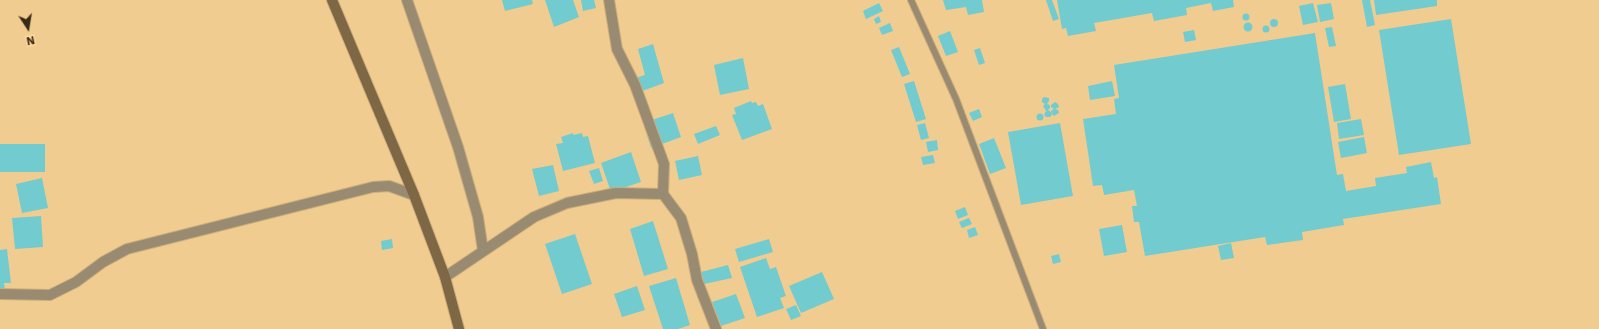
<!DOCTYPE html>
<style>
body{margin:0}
#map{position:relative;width:1599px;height:329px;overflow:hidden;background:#f1cc91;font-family:"Work Sans",sans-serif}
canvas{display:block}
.north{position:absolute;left:8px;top:8px;width:40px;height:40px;-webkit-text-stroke:3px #fed99e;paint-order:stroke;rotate:168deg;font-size:11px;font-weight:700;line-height:16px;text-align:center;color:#392b13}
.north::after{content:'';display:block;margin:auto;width:14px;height:18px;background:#392b13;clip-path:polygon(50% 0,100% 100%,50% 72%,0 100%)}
</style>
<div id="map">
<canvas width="1599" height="329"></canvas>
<div class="north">N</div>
</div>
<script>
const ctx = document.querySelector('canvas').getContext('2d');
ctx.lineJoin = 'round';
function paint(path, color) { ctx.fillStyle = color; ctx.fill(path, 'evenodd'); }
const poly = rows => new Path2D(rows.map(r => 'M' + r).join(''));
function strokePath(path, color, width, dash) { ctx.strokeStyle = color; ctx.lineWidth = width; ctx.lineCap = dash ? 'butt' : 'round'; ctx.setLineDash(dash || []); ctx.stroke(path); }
paint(poly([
 [502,0,532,0,533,4,505,11],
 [545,0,573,0,579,17,554,27],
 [581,0,594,0,596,8,583,11],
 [943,0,982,0,984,12,968,15,966,7,946,10],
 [1046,0,1052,0,1059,19,1053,21],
 [1057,0,1233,0,1234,7,1213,11,1211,3,1186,8,1187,15,1154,21,1152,13,1094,23,1096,31,1068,36,1066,28,1062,29],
 [1362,0,1370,0,1375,25,1367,27],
 [1374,0,1437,0,1437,6,1376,15],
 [879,3,883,11,866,19,863,11],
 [1313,3,1318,22,1303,25,1299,6],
 [1331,3,1334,19,1320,22,1317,5],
 '1242.5 17a3.5 3.5 0 1 1 7 0a3.5 3.5 0 1 1-7 0Z',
 [879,16,881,22,876,24,874,19],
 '1270 23a4 4 0 1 1 8 0a4 4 0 1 1-8 0Z',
 [1451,19,1471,144,1399,155,1379,30],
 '1243.5 27a4.5 4.5 0 1 1 9 0a4.5 4.5 0 1 1-9 0Z',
 [890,23,893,31,882,35,879,28],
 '1262.5 29a3.5 3.5 0 1 1 7 0a3.5 3.5 0 1 1-7 0Z',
 [1332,27,1336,46,1329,47,1325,28],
 [1194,30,1196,40,1185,42,1183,32],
 [950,31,958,52,946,56,938,36],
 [1315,33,1337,175,1343,174,1346,191,1376,186,1375,178,1407,173,1406,167,1431,162,1434,178,1437,177,1441,204,1343,219,1344,225,1302,232,1303,240,1267,245,1265,237,1145,256,1139,222,1134,222,1132,206,1137,206,1134,190,1104,195,1102,185,1093,186,1083,119,1116,114,1114,99,1119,98,1114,65],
 [653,44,664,83,637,93,632,79,645,75,638,49],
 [899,47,910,74,902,77,891,50],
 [980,48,985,63,979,65,974,50],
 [743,58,749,89,720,95,714,65],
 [914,81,926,119,916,122,904,84],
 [1112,81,1115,96,1090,100,1088,86],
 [1345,84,1351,119,1334,122,1328,87],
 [1044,97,1049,98,1049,101,1047,104,1050,105,1050,108,1048,110,1051,112,1052,115,1050,117,1046,117,1044,115,1046,111,1043,106,1045,104,1042,102,1042,99],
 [751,101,752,103,756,102,758,106,763,104,772,129,742,140,732,115,736,114,734,108],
 [1055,102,1058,104,1059,107,1055,109,1058,110,1059,113,1054,116,1052,114,1051,111,1054,109,1051,107,1051,105],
 [979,109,982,117,973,121,969,113],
 [673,113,681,137,651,148,643,123],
 '1036.5 117a3.5 3.5 0 1 1 7 0a3.5 3.5 0 1 1-7 0Z',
 [1361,119,1364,135,1339,139,1337,123],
 [925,123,929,138,921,140,917,125],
 [1060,123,1073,196,1021,205,1008,132],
 [716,126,720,135,698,144,694,134],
 [573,133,573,135,582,133,583,137,588,136,595,163,563,171,556,144,563,143,561,137],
 [1364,137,1367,153,1341,158,1338,142],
 [994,138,1006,168,990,174,979,144],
 [937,140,938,150,928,152,926,142],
 [0,144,45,144,45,172,0,172],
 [631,152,641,182,611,192,601,163],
 [933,155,935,163,923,165,921,157],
 [698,156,702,175,679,180,675,161],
 [553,165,559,191,539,196,532,169],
 [599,168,603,181,594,184,589,171],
 [42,178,48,208,22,213,16,184],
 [965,207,968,215,958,219,955,211],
 [41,216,43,247,15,249,12,218],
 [969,218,972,224,962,228,959,222],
 [653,221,668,269,644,276,630,229],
 [1122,225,1127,252,1104,256,1099,229],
 [975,227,978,235,969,238,967,230],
 [575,234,592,284,562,294,545,244],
 [392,239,393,248,382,250,381,241],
 [769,239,773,252,739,262,735,249],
 [1231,243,1234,258,1221,260,1218,246],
 [7,249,11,283,4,283,5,290,0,290,0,250],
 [1059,254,1061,262,1053,264,1051,256],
 [766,258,770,269,776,267,786,296,780,298,784,308,757,317,740,267],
 [728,265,732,278,704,284,701,272],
 [822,272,834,299,801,313,789,286],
 [676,278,690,325,678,329,663,329,649,286],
 [637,286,645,310,622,317,614,294],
 [736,294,745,318,721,326,712,302],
 [796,305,801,316,791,320,786,309]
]), '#72cbce');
const service = poly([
 [911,0,956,99,1043,329]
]);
const minor = poly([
 [407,0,458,147,478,217,483,251],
 [609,0,617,49,635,85,664,164,663,194],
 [445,277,534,217,567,203,616,193,663,194,681,218,692,254,697,280,716,329],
 [0,294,50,295,76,282,103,262,127,249,373,187,389,186,414,195]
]);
const secondary = poly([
 [332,0,414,195,445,277,459,329]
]);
strokePath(service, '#ccac78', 8);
strokePath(minor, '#ccac78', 12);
strokePath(secondary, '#ccac78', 12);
strokePath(service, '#998a72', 6);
strokePath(minor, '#998a72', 10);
strokePath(secondary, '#7d6744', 10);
</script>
